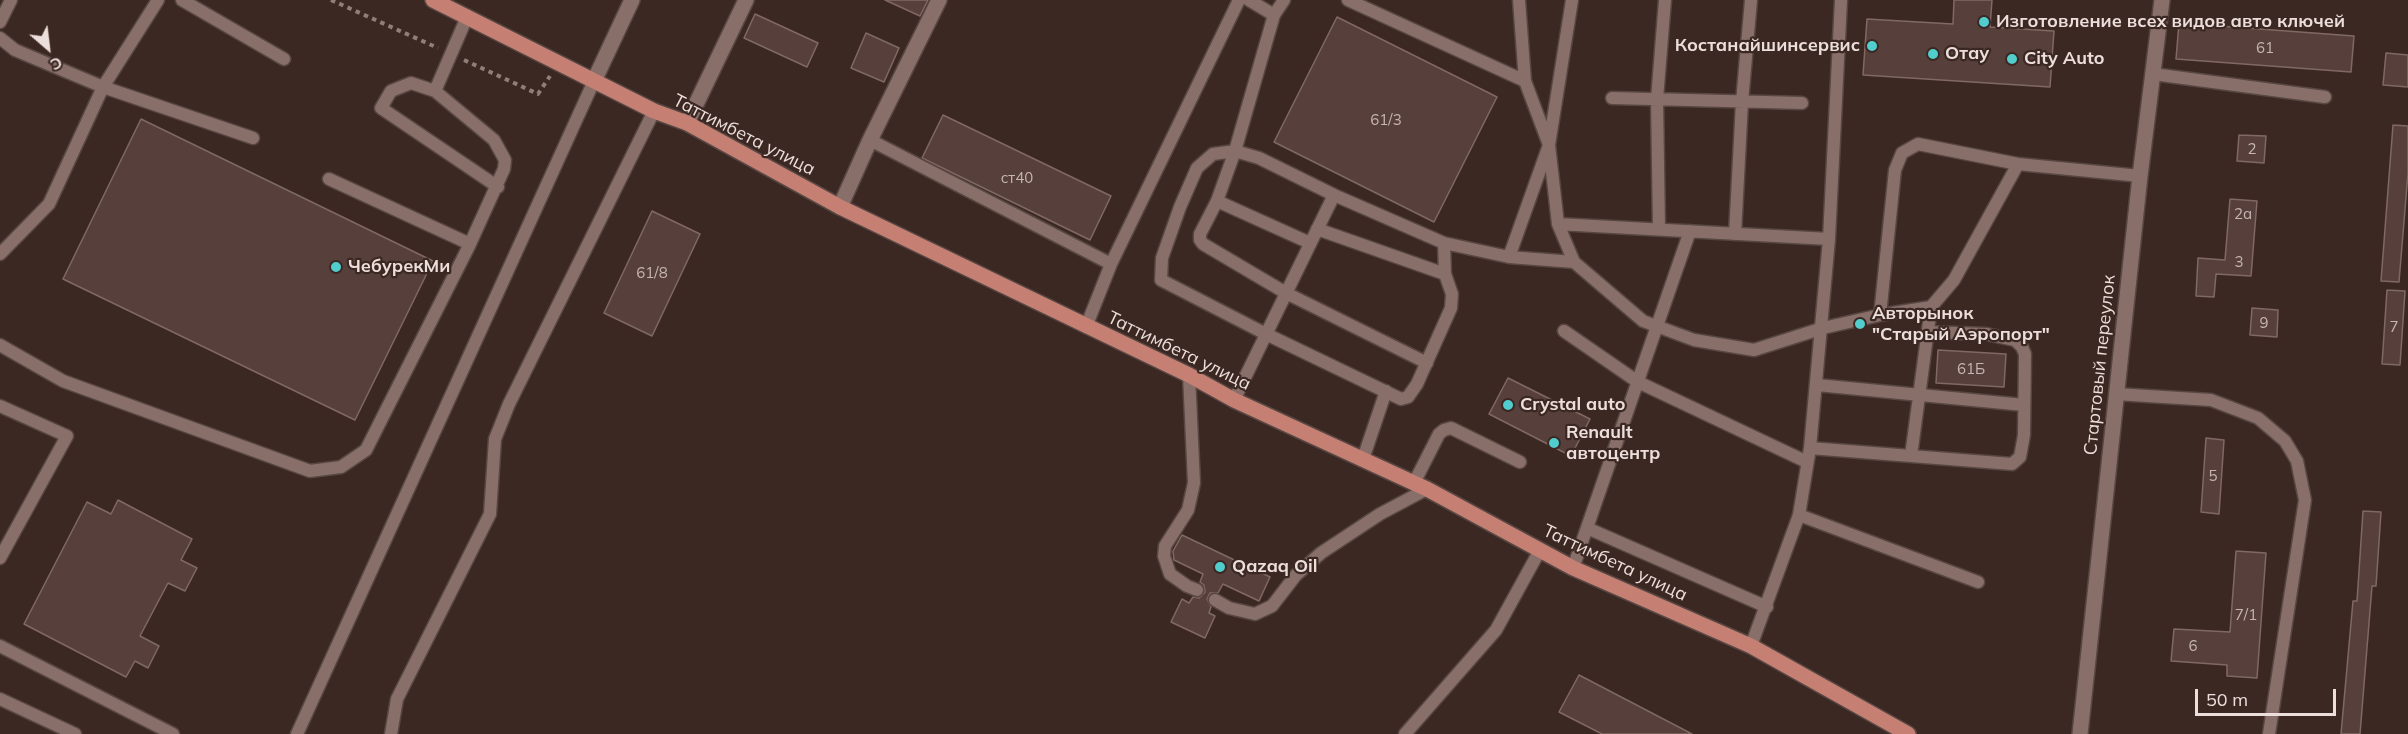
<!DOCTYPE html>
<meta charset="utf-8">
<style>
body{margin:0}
#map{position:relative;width:2408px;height:734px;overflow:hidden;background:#3c2823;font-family:Mulish,sans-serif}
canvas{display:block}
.north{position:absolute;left:18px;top:18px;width:60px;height:60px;-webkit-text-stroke:4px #3c2823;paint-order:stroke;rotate:152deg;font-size:16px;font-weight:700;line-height:24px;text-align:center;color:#ecdedb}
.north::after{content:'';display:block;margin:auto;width:21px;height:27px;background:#ecdedb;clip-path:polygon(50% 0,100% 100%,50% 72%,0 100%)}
.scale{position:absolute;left:2195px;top:689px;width:141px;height:27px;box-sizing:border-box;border:3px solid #ecdedb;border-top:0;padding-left:8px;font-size:18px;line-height:21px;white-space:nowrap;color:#ecdedb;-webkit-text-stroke:4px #3c2823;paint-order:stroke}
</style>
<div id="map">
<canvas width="2408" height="734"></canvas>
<div class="north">С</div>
<div class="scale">50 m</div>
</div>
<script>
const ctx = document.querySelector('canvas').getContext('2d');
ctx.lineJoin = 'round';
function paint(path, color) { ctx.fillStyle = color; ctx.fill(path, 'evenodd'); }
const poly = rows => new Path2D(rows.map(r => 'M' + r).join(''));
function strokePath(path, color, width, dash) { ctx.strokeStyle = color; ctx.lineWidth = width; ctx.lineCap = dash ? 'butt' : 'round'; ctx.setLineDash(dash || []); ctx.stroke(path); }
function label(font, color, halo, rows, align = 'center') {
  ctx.font = font + ' Mulish,sans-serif'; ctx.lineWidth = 4.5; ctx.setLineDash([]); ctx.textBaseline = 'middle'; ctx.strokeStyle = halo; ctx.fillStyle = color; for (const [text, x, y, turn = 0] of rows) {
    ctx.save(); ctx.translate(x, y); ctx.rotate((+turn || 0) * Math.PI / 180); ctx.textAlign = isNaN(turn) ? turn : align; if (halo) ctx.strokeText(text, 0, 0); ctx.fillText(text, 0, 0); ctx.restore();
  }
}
const building = poly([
 [885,0,928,0,920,16,885,0],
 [1954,0,1992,0,1990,27,2054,31,2050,87,1863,75,1867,19,1953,24,1954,0],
 [755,14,818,43,807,67,744,38,755,14],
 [1337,17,1497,97,1434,222,1274,142,1337,17],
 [2179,23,2354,36,2351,72,2176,59,2179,23],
 [866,33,899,48,884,82,851,68,866,33],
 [2386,53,2408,55,2408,87,2383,85,2386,53],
 [943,115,1111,196,1090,240,922,158,943,115],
 [141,119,433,261,355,420,63,279,141,119],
 [2393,125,2408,126,2408,173,2399,282,2381,281,2393,125],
 [2239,135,2266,136,2264,163,2237,161,2239,135],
 [2230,199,2257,201,2251,276,2216,274,2214,297,2196,296,2198,258,2225,260,2230,199],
 [652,211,700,234,652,336,604,313,652,211],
 [2387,290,2405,291,2400,365,2382,364,2387,290],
 [2252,308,2278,310,2277,337,2250,335,2252,308],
 [1938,350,2006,354,2004,387,1936,383,1938,350],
 [1508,378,1590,419,1571,456,1489,414,1508,378],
 [2206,438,2224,440,2219,514,2201,512,2206,438],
 [118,500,192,539,181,560,197,568,185,591,168,583,140,636,159,646,148,668,135,661,126,677,24,624,87,502,111,514,118,500],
 [2363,511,2381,512,2376,586,2372,586,2360,734,2341,734,2353,601,2357,601,2363,511],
 [1182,535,1270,577,1259,601,1223,584,1218,593,1210,593,1207,599,1211,607,1209,613,1215,616,1205,638,1171,622,1182,599,1189,603,1193,597,1199,598,1205,592,1204,585,1200,582,1203,574,1174,560,1173,551,1182,535],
 [2236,551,2266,553,2257,678,2227,676,2227,665,2171,661,2174,629,2230,632,2236,551],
 [1579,675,1692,734,1602,734,1559,712,1579,675]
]);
paint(building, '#57403b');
strokePath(building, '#816963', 1.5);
const service = poly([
 [182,0,284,59],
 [1249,0,1274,15],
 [1284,0,1274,15,1235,151,1259,158,1334,195,1444,243,1509,257,1574,262],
 [1348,0,1525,81],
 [1519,0,1525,81,1549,145,1558,224,1574,262,1643,321,1694,340,1754,350,1823,328,1880,315,1931,307,1954,280,2018,164,2140,176],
 [0,22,11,0],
 [0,38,15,50,103,87,253,138],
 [2153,74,2325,97],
 [435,91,411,83,391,91,381,108,498,187],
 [1612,98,1802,103],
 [870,140,1111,264],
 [329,179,470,244],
 [1217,201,1200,234,1200,240,1203,244,1286,293,1427,363],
 [1558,224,1829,239],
 [1317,229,1445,274],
 [1659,229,1657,99,1665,0],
 [1735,234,1742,102,1751,0],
 [1310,243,1217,201,1235,151,1213,154,1197,168,1180,207,1162,258,1161,280,1266,334,1401,399,1408,397,1417,384,1451,308,1452,294,1445,274,1444,243],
 [0,254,49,204,103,87,158,0],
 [1509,257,1549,145,1572,0],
 [1880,315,1895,170,1902,153,1918,144,2018,164],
 [1086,327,1111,264,1239,0],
 [1564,331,1638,382,1807,462],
 [0,345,63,381,310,471,341,467,366,450,470,244,504,169,505,160,494,140,435,91,467,17],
 [1189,375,1194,483,1188,510,1165,546,1164,556,1170,574,1187,586,1197,590],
 [1817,385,2024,405],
 [2116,394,2211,400,2258,418,2285,441,2297,461,2305,500,2269,734],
 [1234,400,1334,195],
 [0,406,67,436,0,558],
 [1810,448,2012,464,2020,457,2024,435,2025,354,2022,347,2015,340,1986,334,1928,332],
 [1911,456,1931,307],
 [1363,459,1386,391],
 [1414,483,1439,434,1444,430,1451,428,1520,462],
 [1799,515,1978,582],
 [1587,528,1767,607],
 [1573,568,1690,231],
 [1215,600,1229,608,1255,614,1272,606,1296,575,1321,553,1380,514,1427,489],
 [0,646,173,734],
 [1751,646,1799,515,1810,448,1829,239,1841,0],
 [0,699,75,734],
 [297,734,594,81],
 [391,734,397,699,490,514,495,439,509,404,654,111],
 [1405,734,1496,630,1540,550]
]);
const minor = poly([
 [594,81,632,0],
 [687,123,746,0],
 [840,207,870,140,939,0]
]);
const tertiary = poly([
 [2080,734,2140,176,2162,0]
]);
const primary = poly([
 [433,0,654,111,687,123,840,207,1189,375,1234,400,1427,489,1573,568,1751,646,1908,734]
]);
strokePath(service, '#574642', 15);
strokePath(minor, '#574642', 18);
strokePath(tertiary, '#574642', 18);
strokePath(primary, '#574642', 18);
strokePath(poly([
 [331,0,438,48],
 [464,60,538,94,550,76]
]), '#8f7e7a', 4, [4.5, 4.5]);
strokePath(service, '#886f6a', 12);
strokePath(minor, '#886f6a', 15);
strokePath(tertiary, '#886f6a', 15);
strokePath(primary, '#c58073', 15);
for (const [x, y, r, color] of [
 [1984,22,6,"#52cdcd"],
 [1872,46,6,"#52cdcd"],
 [1933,54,6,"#52cdcd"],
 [2012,59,6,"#52cdcd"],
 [336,267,6,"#52cdcd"],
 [1860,324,6,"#52cdcd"],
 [1508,405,6,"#52cdcd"],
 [1554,443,6,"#52cdcd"],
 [1220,567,6,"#52cdcd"]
]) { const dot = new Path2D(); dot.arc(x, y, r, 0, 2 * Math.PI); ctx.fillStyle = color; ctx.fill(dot); strokePath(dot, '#3c2823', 2); }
label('15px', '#c7b6b3', null, [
 ["61",2265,48],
 ["61/3",1386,120],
 ["2",2252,149],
 ["ст40",1017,178],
 ["2а",2243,214],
 ["3",2239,262],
 ["61/8",652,273],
 ["9",2264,323],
 ["7",2394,327],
 ["61Б",1971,369],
 ["5",2213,476],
 ["7/1",2246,615],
 ["6",2193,646]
]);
label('bold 18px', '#ecdedb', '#3c2823', [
 ["Изготовление всех видов авто ключей",1996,22],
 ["Костанайшинсервис",1860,46,"right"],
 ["Отау",1945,54],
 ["City Auto",2024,59],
 ["ЧебурекМи",348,267],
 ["Авторынок",1872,314],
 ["\"Старый Аэропорт\"",1872,335],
 ["Crystal auto",1520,405],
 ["Renault",1566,433],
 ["автоцентр",1566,454],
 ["Qazaq Oil",1232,567]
], 'left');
label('18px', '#ecdedb', '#3c2823', [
 ["Таттимбета улица",744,135,27],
 ["Таттимбета улица",1179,351,26],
 ["Стартовый переулок",2100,365,-84],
 ["Таттимбета улица",1615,563,25]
]);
</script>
